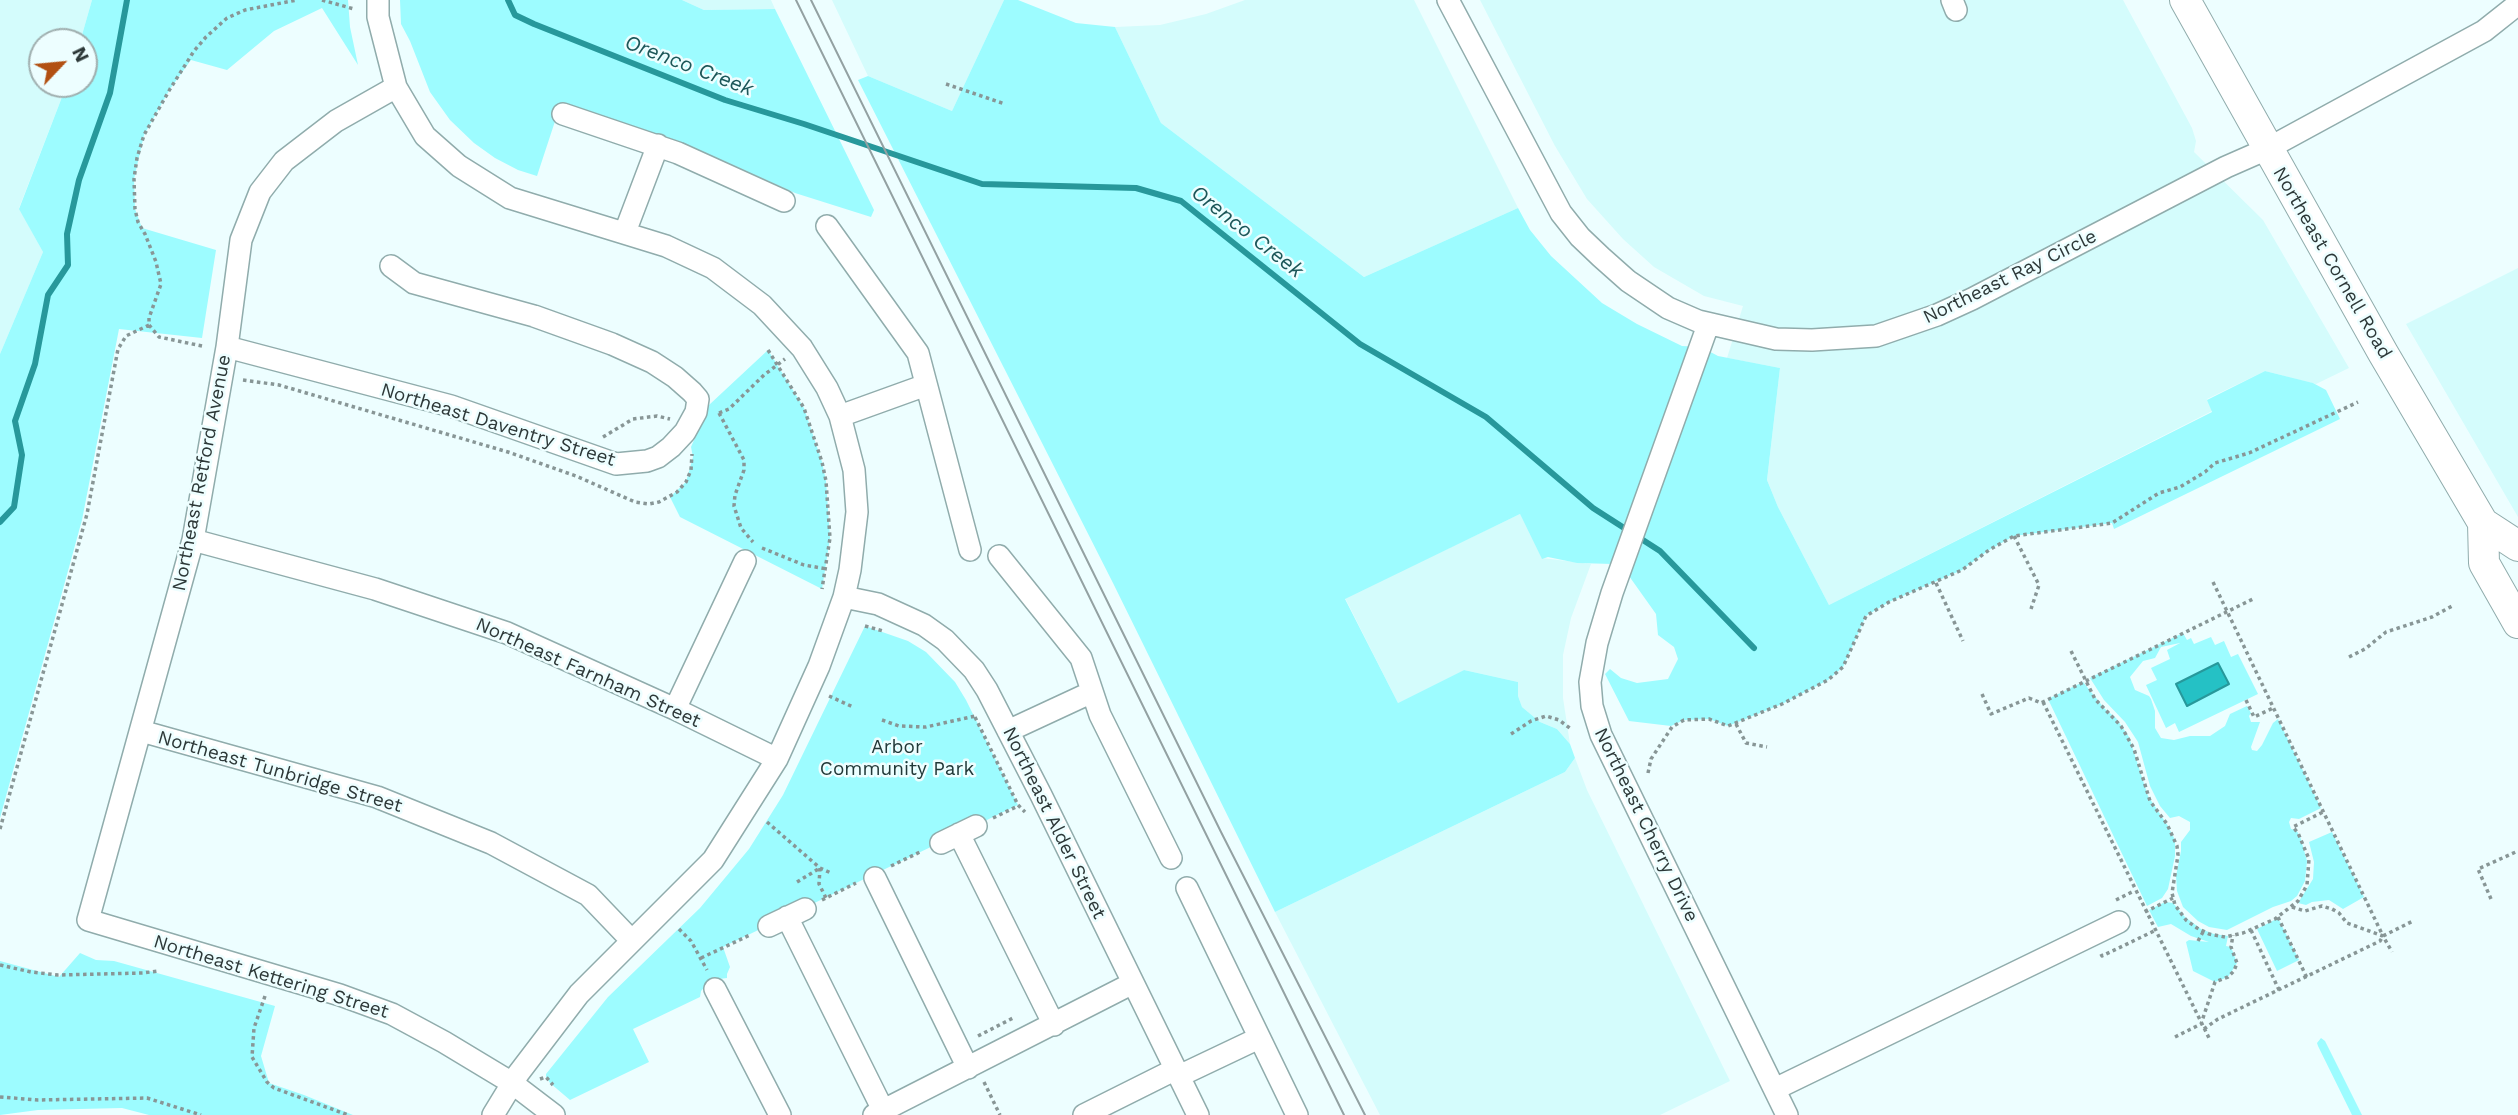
<!DOCTYPE html>
<style>
body{margin:0}
#map{position:relative;width:2518px;height:1115px;overflow:hidden;background:#edfeff;font-family:"Work Sans",sans-serif}
canvas{display:block}
.north{position:absolute;left:28px;top:28px;width:70px;height:70px;box-sizing:border-box;background:#edfeff;border:2px solid #a0afaf;border-radius:50%;rotate:64deg;font-size:19px;font-weight:700;line-height:28px;text-align:center;color:#2d3838}
.north::after{content:'';display:block;margin:auto;width:24px;height:32px;background:#b25012;clip-path:polygon(50% 0,100% 100%,50% 72%,0 100%)}
</style>
<div id="map">
<canvas width="2518" height="1115"></canvas>
<div class="north">N</div>
</div>
<script>
const ctx = document.querySelector('canvas').getContext('2d');
ctx.lineJoin = 'round';
function paint(path, color) { ctx.fillStyle = color; ctx.fill(path, 'evenodd'); }
const poly = rows => new Path2D(rows.map(r => 'M' + r).join(''));
function strokePath(path, color, width, dash) { ctx.strokeStyle = color; ctx.lineWidth = width; ctx.lineCap = dash ? 'butt' : 'round'; ctx.setLineDash(dash || []); ctx.stroke(path); }
function label(font, color, halo, rows, align = 'center') {
  ctx.font = font + ' "Work Sans",sans-serif'; ctx.lineWidth = 5; ctx.setLineDash([]); ctx.textBaseline = 'middle'; ctx.strokeStyle = halo; ctx.fillStyle = color; for (const [text, x, y, turn = 0] of rows) {
    ctx.save(); ctx.translate(x, y); ctx.rotate((+turn || 0) * Math.PI / 180); ctx.textAlign = isNaN(turn) ? turn : align; if (halo) ctx.strokeText(text, 0, 0); ctx.fillText(text, 0, 0); ctx.restore();
  }
}
paint(poly([
 [0,0,92,0,80,42,42,42,42,84,67,84,19,208,43,252,0,354],
 [682,0,771,0,775,9,704,10],
 [832,0,1004,0,952,111,868,76],
 [1245,0,1414,0,1518,208,1364,277,1161,123,1115,27,1160,25,1206,14],
 [1480,0,2123,0,2192,128,2196,141,2194,152,2263,220,2349,368,2316,384,2265,371,2207,399,2212,411,1829,605,1778,507,1767,480,1780,368,1727,358,1743,306,1704,296,1654,267,1623,239,1587,199,1555,146],
 [2518,268,2518,517,2406,324],
 [1520,514,1542,558,1591,564,1571,618,1563,655,1563,698,1570,744,1557,729,1540,722,1522,707,1518,696,1518,682,1464,670,1398,703,1345,598],
 [1575,758,1587,790,1730,1081,1660,1115,1380,1115,1275,912,1565,772]
]), '#d4fcfc');
paint(poly([
 [92,0,348,0,350,27,358,65,322,8,274,31,227,70,191,60,170,89,144,135,134,179,135,209,142,228,216,250,202,338,119,329,82,520,0,818,0,354,43,252,19,209,67,84,84,84,84,42,80,42],
 [400,0,682,0,704,10,775,9,874,210,871,217,795,193,681,142,561,103,537,176,518,170,495,158,474,143,450,120,430,92,410,41,401,24],
 [1004,0,1018,0,1076,23,1115,27,1161,123,1364,277,1518,208,1530,230,1551,256,1602,303,1637,324,1682,346,1701,347,1718,356,1780,368,1767,480,1778,507,1829,605,2212,412,2207,400,2265,371,2313,383,2326,390,2340,419,2114,529,2112,523,2014,536,1989,550,1962,570,1889,602,1866,616,1843,667,1828,680,1782,704,1728,726,1709,719,1684,720,1671,726,1629,721,1605,674,1610,669,1621,678,1637,683,1668,679,1678,659,1674,647,1658,635,1656,614,1629,576,1613,564,1577,563,1548,557,1542,559,1520,514,1345,599,1398,703,1464,670,1518,682,1518,696,1522,707,1540,722,1557,729,1570,744,1575,758,1565,772,1275,912,1113,583,858,80,868,76,952,111],
 [768,350,804,408,822,462,826,481,830,538,822,589,680,517,670,497,686,482,693,457,691,447,709,405],
 [865,626,908,641,926,652,955,682,966,700,1018,805,723,947,730,967,727,974,727,978,711,980,701,991,700,997,633,1029,649,1062,570,1100,550,1083,546,1077,546,1074,608,997,700,908,749,849,783,795],
 [2183,633,2187,640,2191,638,2194,644,2211,637,2215,645,2224,641,2231,657,2238,654,2258,694,2179,732,2175,723,2166,728,2146,685,2157,680,2151,668,2170,659,2167,650,2180,643,2161,647,2155,658,2143,661,2130,677,2135,690,2149,696,2151,699,2155,711,2155,728,2161,738,2174,740,2190,736,2210,736,2225,726,2230,714,2247,706,2251,713,2249,716,2251,722,2260,722,2251,747,2252,750,2257,751,2262,745,2273,723,2278,719,2321,808,2299,819,2291,818,2289,822,2291,829,2296,830,2300,836,2307,861,2305,881,2297,896,2291,901,2273,907,2227,930,2209,927,2198,921,2183,907,2177,891,2176,876,2181,851,2181,842,2190,830,2190,822,2179,816,2170,818,2160,806,2150,786,2138,742,2125,722,2104,700,2090,678],
 [2083,682,2105,709,2116,718,2129,737,2148,796,2168,826,2175,840,2175,856,2168,889,2162,898,2147,906,2048,699],
 [2332,832,2364,897,2343,909,2329,900,2312,902,2306,905,2298,903,2313,879,2314,862,2309,842],
 [2165,902,2173,903,2185,917,2201,929,2214,934,2228,936,2226,946,2231,947,2237,963,2228,977,2215,982,2193,971,2186,942,2189,940,2209,942,2191,936,2171,924,2158,927,2149,910],
 [2278,918,2299,960,2277,971,2257,929],
 [80,953,96,960,114,961,275,1006,261,1056,269,1083,304,1095,353,1115,149,1115,122,1108,38,1110,0,1115,0,961,59,977],
 [2321,1038,2325,1041,2362,1115,2352,1115,2318,1046,2317,1043]
]), '#9dfcff');
const water = poly([
 [2218,663,2229,684,2187,706,2176,684,2218,663]
]);
paint(water, '#25c1c5');
strokePath(water, '#27989b', 2);
strokePath(poly([
 [508,0,515,15,534,24,725,100,804,124,982,184,1136,188,1181,201,1360,344,1486,417,1593,508,1660,551,1754,648],
 [0,522,14,507,22,455,15,421,35,364,48,295,68,265,67,234,79,180,110,93,127,0]
]), '#27989b', 6);
const minor = poly([
 [378,0,378,17,396,87,425,136,459,166,510,198,666,246,713,268,762,305,802,348,827,388,840,416,854,470,857,512,850,570,844,597,819,666,777,759,713,860,579,994,518,1074,493,1115],
 [1448,0,1561,213,1580,237,1601,257,1628,281,1668,308,1698,321,1776,339,1812,340,1876,336,1937,315,1972,299,2226,167,2267,149,2484,31,2518,4],
 [1952,0,1956,10],
 [396,87,336,121,284,161,260,192,241,240,227,347,193,540,88,920,340,995,392,1014,444,1042,512,1083,554,1115],
 [563,114,678,153,784,201],
 [827,226,918,353,970,550],
 [625,232,658,145],
 [1708,325,1612,593,1597,643,1590,682,1592,706,1601,735,1787,1115],
 [227,347,451,406,616,464,647,461,658,457,671,447,685,432,696,412,698,399,692,392,675,377,652,362,612,344,534,316,414,283,391,266],
 [840,416,926,385],
 [193,540,375,589,507,633,675,709,777,759],
 [999,556,1081,658,1100,715,1171,858],
 [844,597,878,604,924,625,945,640,974,670,987,690,1041,795,1198,1115],
 [675,709,745,561],
 [141,731,377,797,491,843,588,895,632,941],
 [1008,731,1092,692],
 [959,834,1054,1025],
 [941,843,976,826],
 [875,878,968,1068],
 [1187,888,1297,1115],
 [787,917,883,1110],
 [769,926,805,909],
 [715,989,780,1115],
 [1179,1076,1259,1038],
 [1775,1089,2119,922],
 [874,1115,1133,983],
 [1084,1115,1176,1069]
]);
const highway = poly([
 [2185,0,2383,353,2483,523,2518,546],
 [2483,523,2484,563,2518,623]
]);
strokePath(minor, '#90acac', 24);
strokePath(highway, '#90acac', 32);
strokePath(poly([
 [322,0,354,9],
 [946,84,1005,104],
 [202,346,159,337,149,325,149,318,161,284,156,262,145,234,138,222,135,209,134,179,137,158,144,135,170,89,194,51,206,37,227,18,245,10,297,0],
 [768,350,804,408,822,462,826,481,830,538,822,589],
 [243,380,279,385,508,452,576,476,635,502,649,504,659,502,677,492,686,482,691,470,692,454],
 [719,413,744,460,744,470,735,495,734,506,741,528,753,542],
 [719,413,729,409,764,375,785,359],
 [603,437,633,419,657,416,670,419],
 [2014,536,2039,585,2031,609],
 [762,548,804,565,827,569],
 [2213,582,2383,936],
 [1936,583,1963,641],
 [865,626,883,631],
 [2071,651,2095,699,2121,726,2134,749,2150,801,2167,824,2177,846,2178,855,2172,893,2175,905,2186,920,2197,928,2209,934,2225,937,2243,933,2275,919,2298,901,2307,885,2309,859,2298,833,2293,827,2323,812],
 [2349,657,2365,649,2386,632,2432,617,2454,605],
 [1982,694,1991,714,2029,698,2041,703,2255,598],
 [829,696,853,707],
 [2246,700,2254,717,2273,708],
 [2043,702,2210,1040],
 [975,717,1018,805,1025,812],
 [882,720,899,726,926,727,975,716],
 [1736,724,1746,743,1767,747],
 [1511,734,1531,721,1546,716,1559,720,1571,729],
 [1648,773,1651,759,1672,727,1684,720,1709,719,1728,726,1782,704,1828,680,1843,667,1866,616,1889,602,1962,570,1989,550,2014,536,2112,523,2159,493,2180,487,2205,472,2215,463,2249,453,2358,402],
 [993,818,1018,806],
 [767,822,820,868,831,873],
 [0,829,87,514,118,349,126,336,149,325],
 [891,866,922,851],
 [820,868,819,884,826,898],
 [797,882,820,868],
 [2491,899,2478,869,2518,851],
 [822,900,856,883],
 [2116,900,2134,891],
 [2292,907,2305,911,2322,906,2332,909,2339,913,2347,923,2383,936,2392,952],
 [2145,912,2173,898],
 [2278,917,2307,978],
 [679,929,691,941,707,970],
 [2251,930,2279,990],
 [2198,941,2203,932],
 [2101,954,2102,956,2154,931],
 [701,958,750,935],
 [0,965,31,972,58,975,143,973,158,971],
 [265,996,254,1028,252,1057,267,1082,274,1088,348,1115],
 [2204,1029,2218,1019,2380,941,2383,936,2413,921],
 [978,1036,1015,1017],
 [2175,1037,2201,1024,2215,982,2228,977,2234,971,2237,963,2231,947,2233,935],
 [540,1079,546,1077,553,1085],
 [984,1082,1000,1115],
 [0,1097,38,1100,147,1098,201,1115]
]), '#889696', 3.5, [3.5, 3.5]);
strokePath(minor, '#fff', 21);
strokePath(highway, '#fff', 30);
strokePath(poly([
 [796,0,1344,1115],
 [811,0,1221,832,1365,1115]
]), '#93a1a2', 2);
label('19px', '#2d3838', '#edfeff', [
 ["Northeast Cornell Road",2332,263,60],
 ["Northeast Ray Circle",2010,277,-26],
 ["Northeast Daventry Street",498,425,17],
 ["Northeast Retford Avenue",202,473,-79],
 ["Northeast Farnham Street",588,673,24],
 ["Northeast Tunbridge Street",280,772,16],
 ["Northeast Alder Street",1054,823,64],
 ["Northeast Cherry Drive",1646,825,64],
 ["Northeast Kettering Street",271,977,17]
]);
label('19px', '#213939', '#edfeff', [
 ["Arbor",897,747],
 ["Community Park",897,769]
]);
label('italic 21px', '#1c5759', '#edfeff', [
 ["Orenco Creek",689,66,21],
 ["Orenco Creek",1247,232,38]
]);
</script>
